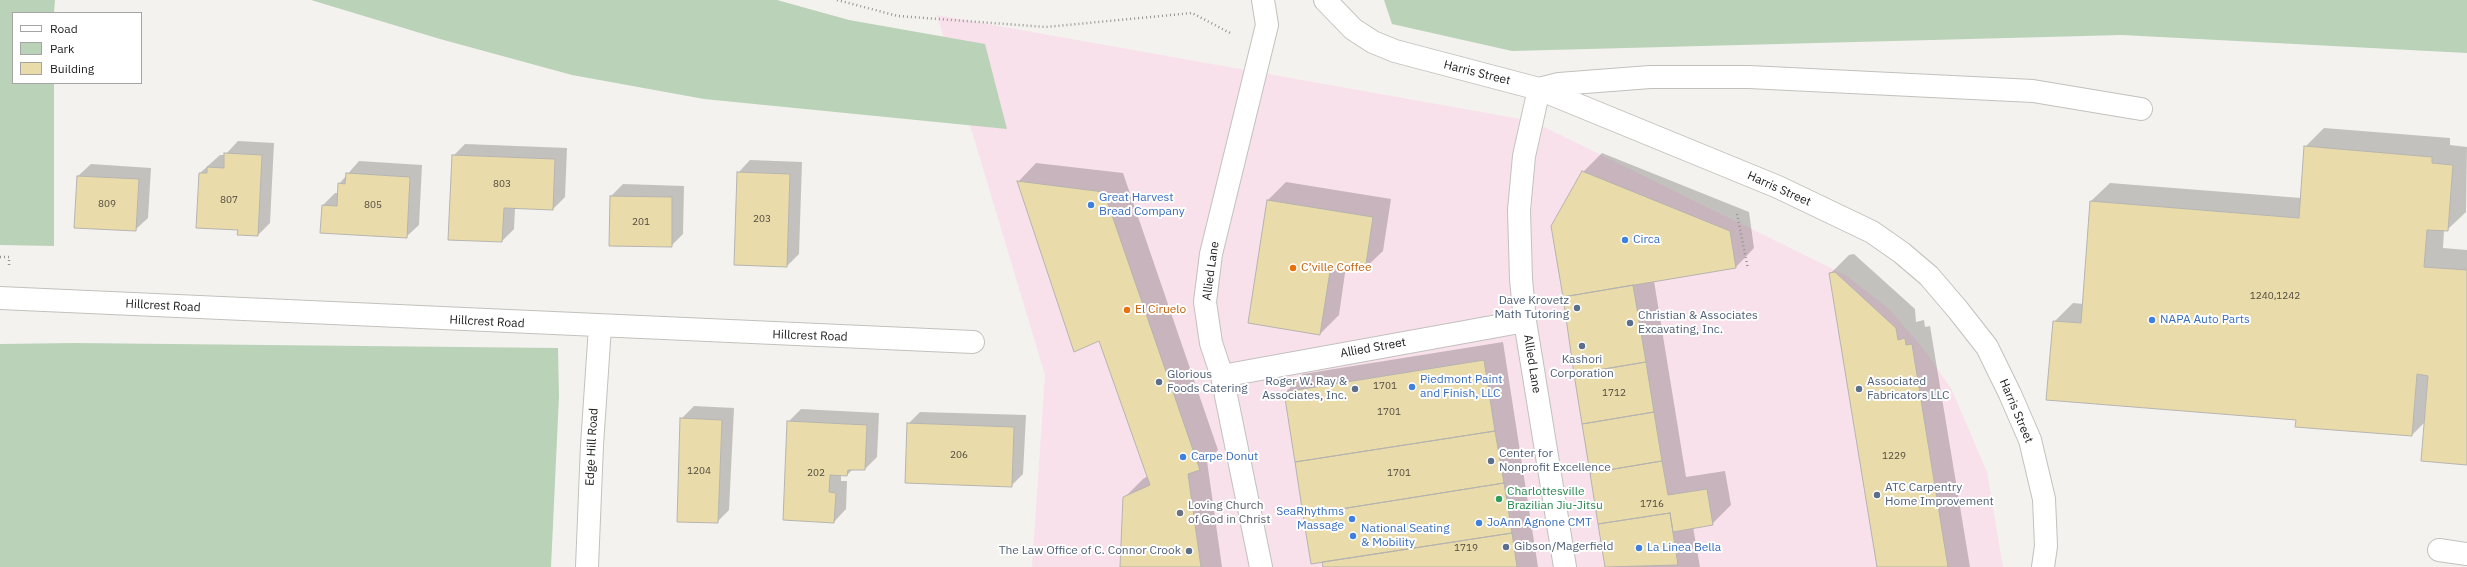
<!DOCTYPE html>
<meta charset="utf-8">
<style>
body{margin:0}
#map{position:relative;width:2467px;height:567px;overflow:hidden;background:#f4f2ee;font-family:"IBM Plex Sans",sans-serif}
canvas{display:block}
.legend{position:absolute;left:12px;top:12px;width:130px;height:72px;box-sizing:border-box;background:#fff;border:1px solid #a4a4a3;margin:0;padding:5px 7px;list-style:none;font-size:12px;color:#1c1b1a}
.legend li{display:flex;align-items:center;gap:8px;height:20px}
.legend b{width:20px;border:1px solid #a4a4a3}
</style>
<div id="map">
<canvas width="2467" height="567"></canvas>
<ul class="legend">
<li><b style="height:5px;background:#fff"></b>Road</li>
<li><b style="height:11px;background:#bad2b8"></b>Park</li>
<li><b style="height:11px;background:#eadbaa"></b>Building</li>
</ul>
</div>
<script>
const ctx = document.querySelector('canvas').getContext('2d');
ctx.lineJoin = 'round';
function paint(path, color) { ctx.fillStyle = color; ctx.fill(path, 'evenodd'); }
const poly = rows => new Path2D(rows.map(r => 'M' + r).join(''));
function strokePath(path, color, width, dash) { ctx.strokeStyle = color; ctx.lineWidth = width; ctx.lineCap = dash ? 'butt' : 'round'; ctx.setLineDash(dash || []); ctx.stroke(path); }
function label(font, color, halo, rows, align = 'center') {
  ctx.font = font + ' "IBM Plex Sans",sans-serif'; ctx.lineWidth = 4; ctx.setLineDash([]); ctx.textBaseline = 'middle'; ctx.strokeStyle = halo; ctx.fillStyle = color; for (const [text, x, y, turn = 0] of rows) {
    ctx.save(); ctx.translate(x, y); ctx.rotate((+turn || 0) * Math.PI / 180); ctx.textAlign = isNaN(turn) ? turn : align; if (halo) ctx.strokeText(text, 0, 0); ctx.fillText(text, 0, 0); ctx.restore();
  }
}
paint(poly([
 [937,15,1532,121,1847,276,1889,309,1923,348,1952,390,1987,472,2003,567,1032,567,1045,375]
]), '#f9e1eb');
paint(poly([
 [0,0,55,0,54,13,13,13,13,83,54,83,54,246,0,245],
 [311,0,777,0,849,20,985,44,1007,129,704,99,572,75,440,39],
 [1384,0,2467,0,2467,53,2122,35,1512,51,1392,24],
 [75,343,558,348,559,396,551,567,0,567,0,344]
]), '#bad2b8');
paint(poly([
 [2324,128,2450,138,2450,145,2467,147,2466,212,2447,230,2444,230,2443,248,2467,250,2467,464,2425,422,2412,435,2297,419,2054,322,2073,303,2084,304,2091,201,2110,183,2301,198,2305,147],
 [238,141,274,143,270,223,258,235,239,229,200,173,220,155,225,155],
 [465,144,567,148,565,197,553,209,515,208,514,229,502,241,449,239,453,156],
 [1602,153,1749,212,1754,248,1736,267,1654,281,1686,477,1725,471,1731,505,1712,524,1693,527,1700,567,1607,567,1552,226,1583,172],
 [750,160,802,162,799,254,787,266,738,173],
 [359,161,422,165,419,225,406,237,321,232,323,205,335,193,338,193,339,184],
 [1036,163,1123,173,1218,450,1207,461,1222,567,1121,567,1124,498,1143,479,1148,476,1099,339,1018,182],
 [91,164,151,168,148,218,135,230,78,176],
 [1286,182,1391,199,1383,251,1364,269,1346,266,1339,315,1320,334,1267,201],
 [623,184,684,186,683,234,671,246,611,196],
 [1854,254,1915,309,1916,322,1924,320,1925,327,1930,326,1970,567,1878,567,1830,274,1849,255],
 [1503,342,1538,567,1324,567,1285,393,1303,374],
 [694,406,734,408,729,510,717,522,681,419],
 [801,409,879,413,877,457,865,469,853,469,847,475,841,475,841,481,847,481,846,509,834,522,788,422],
 [920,412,1026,415,1023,474,1011,486,908,424]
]), '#0003');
const building = poly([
 [2304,146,2432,157,2432,163,2453,165,2448,231,2427,230,2424,267,2467,270,2467,465,2421,461,2428,376,2417,374,2412,436,2295,427,2296,420,2046,400,2053,321,2081,323,2090,201,2299,218,2304,146],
 [224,153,262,155,258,236,237,235,238,230,196,228,199,173,207,173,207,167,224,168,224,153],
 [452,155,555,159,553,210,504,208,502,242,448,240,452,155],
 [1582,171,1730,231,1736,268,1563,297,1551,226,1582,171],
 [737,172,790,174,787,267,734,265,737,172],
 [346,173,410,177,407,238,320,233,322,205,337,206,338,183,345,184,346,173],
 [77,176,139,179,136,231,74,228,77,176],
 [1017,181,1104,192,1200,470,1188,474,1201,567,1120,567,1123,497,1150,485,1099,341,1074,352,1017,181],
 [610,196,672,197,672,247,609,246,610,196],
 [1267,200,1373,217,1365,271,1331,265,1320,335,1248,323,1267,200],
 [1835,272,1896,328,1898,340,1905,338,1906,345,1912,344,1948,567,1877,567,1829,273,1835,272],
 [1633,285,1646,362,1574,374,1563,297,1633,285],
 [1484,360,1495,431,1295,462,1284,392,1484,360],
 [1646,362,1654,412,1582,424,1574,374,1646,362],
 [1654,412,1662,461,1590,473,1582,424,1654,412],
 [680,418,722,420,718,523,677,522,680,418],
 [787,421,867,425,865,470,848,470,847,476,830,475,829,492,836,493,834,523,783,520,787,421],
 [907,423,1014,427,1012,487,905,483,907,423],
 [1495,431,1504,483,1303,515,1295,462,1495,431],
 [1662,461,1668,495,1707,489,1713,525,1673,532,1670,513,1598,524,1590,473,1662,461],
 [1504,483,1512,533,1311,564,1303,515,1504,483],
 [1670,513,1678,565,1605,567,1598,524,1670,513],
 [1512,533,1517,567,1323,567,1322,562,1512,533]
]);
paint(building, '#eadbaa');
strokePath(building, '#b6b4b0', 1);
const minor = poly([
 [1325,0,1353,29,1373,42,1395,51,1539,89,1778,187,1872,232,1902,253,1929,276,1958,310,1987,347,2010,394,2030,440,2044,499,2046,546,2043,567],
 [0,298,973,342],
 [1222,376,1525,321],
 [2439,550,2467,554],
 [587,567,592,445,600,327],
 [1261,567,1222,376,1211,343,1205,302,1211,254,1267,25,1263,0],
 [1565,567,1525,321,1521,279,1519,210,1524,156,1539,89,1559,84,1650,77,1749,77,2033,91,2141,109]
]);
strokePath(minor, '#c2c1bd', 24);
strokePath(poly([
 [837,0,898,16,1046,27,1192,13,1232,34],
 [1737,214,1748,269],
 [0,257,9,257,9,266]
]), '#959491', 2.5, [1, 3]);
strokePath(minor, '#fff', 22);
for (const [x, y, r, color] of [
 [1091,205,4,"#3f7fe0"],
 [1625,240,4,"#3f7fe0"],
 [1293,268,4,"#e8710a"],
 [1577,308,4,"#5c6f8a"],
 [1127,310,4,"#e8710a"],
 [2152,320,4,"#3f7fe0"],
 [1630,323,4,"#5c6f8a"],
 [1582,346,4,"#5c6f8a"],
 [1159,382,4,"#5c6f8a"],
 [1412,387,4,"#3f7fe0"],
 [1355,389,4,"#5c6f8a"],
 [1859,389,4,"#5c6f8a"],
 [1183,457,4,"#3f7fe0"],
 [1491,461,4,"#5c6f8a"],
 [1877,495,4,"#5c6f8a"],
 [1499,499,4,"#2e9e5b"],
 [1180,513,4,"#6b7280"],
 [1352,519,4,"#3f7fe0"],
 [1479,523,4,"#3f7fe0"],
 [1353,536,4,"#3f7fe0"],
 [1506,547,4,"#5c6f8a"],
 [1639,548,4,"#3f7fe0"],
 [1189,551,4,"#5c6f8a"]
]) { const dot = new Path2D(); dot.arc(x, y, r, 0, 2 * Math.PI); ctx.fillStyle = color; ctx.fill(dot); strokePath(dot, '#fff', 1.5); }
label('10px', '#504b3e', null, [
 ["803",502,184],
 ["807",229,200],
 ["809",107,204],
 ["805",373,205],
 ["203",762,219],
 ["201",641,222],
 ["1240,1242",2275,296],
 ["1701",1385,386],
 ["1712",1614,393],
 ["1701",1389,412],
 ["206",959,455],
 ["1229",1894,456],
 ["1204",699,471],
 ["202",816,473],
 ["1701",1399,473],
 ["1716",1652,504],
 ["1719",1466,548]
]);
label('12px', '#1c1b1a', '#fff', [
 ["Harris Street",1477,73,14],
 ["Harris Street",1779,189,24],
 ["Allied Lane",1211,271,-82],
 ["Hillcrest Road",163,306,3],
 ["Hillcrest Road",487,322,3],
 ["Hillcrest Road",810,336,2],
 ["Allied Street",1373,348,-10],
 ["Allied Lane",1532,364,81],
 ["Harris Street",2016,411,67],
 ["Edge Hill Road",592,447,-87]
]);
label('12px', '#366cbe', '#fff', [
 ["Great Harvest",1099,198],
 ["Bread Company",1099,212],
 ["Circa",1633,240],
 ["NAPA Auto Parts",2160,320],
 ["Piedmont Paint",1420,380],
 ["and Finish, LLC",1420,394],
 ["Carpe Donut",1191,457],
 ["SeaRhythms",1344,512,"right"],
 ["Massage",1344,526,"right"],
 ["JoAnn Agnone CMT",1487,523],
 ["National Seating",1361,529],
 ["& Mobility",1361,543],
 ["La Linea Bella",1647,548]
], 'left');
label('12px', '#c56008', '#fff', [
 ["C’ville Coffee",1301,268],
 ["El Ciruelo",1135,310]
], 'left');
label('12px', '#4e5e75', '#fff', [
 ["Dave Krovetz",1569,301,"right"],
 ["Math Tutoring",1569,315,"right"],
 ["Christian & Associates",1638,316],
 ["Excavating, Inc.",1638,330],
 ["Kashori",1582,360,"center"],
 ["Corporation",1582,374,"center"],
 ["Glorious",1167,375],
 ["Foods Catering",1167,389],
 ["Roger W. Ray &",1347,382,"right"],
 ["Associates, Inc.",1347,396,"right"],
 ["Associated",1867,382],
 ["Fabricators LLC",1867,396],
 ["Center for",1499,454],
 ["Nonprofit Excellence",1499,468],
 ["ATC Carpentry",1885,488],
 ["Home Improvement",1885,502],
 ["Gibson/Magerfield",1514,547],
 ["The Law Office of C. Connor Crook",1181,551,"right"]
], 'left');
label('12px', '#27864d', '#fff', [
 ["Charlottesville",1507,492],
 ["Brazilian Jiu-Jitsu",1507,506]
], 'left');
label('12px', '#5b616d', '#fff', [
 ["Loving Church",1188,506],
 ["of God in Christ",1188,520]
], 'left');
</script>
